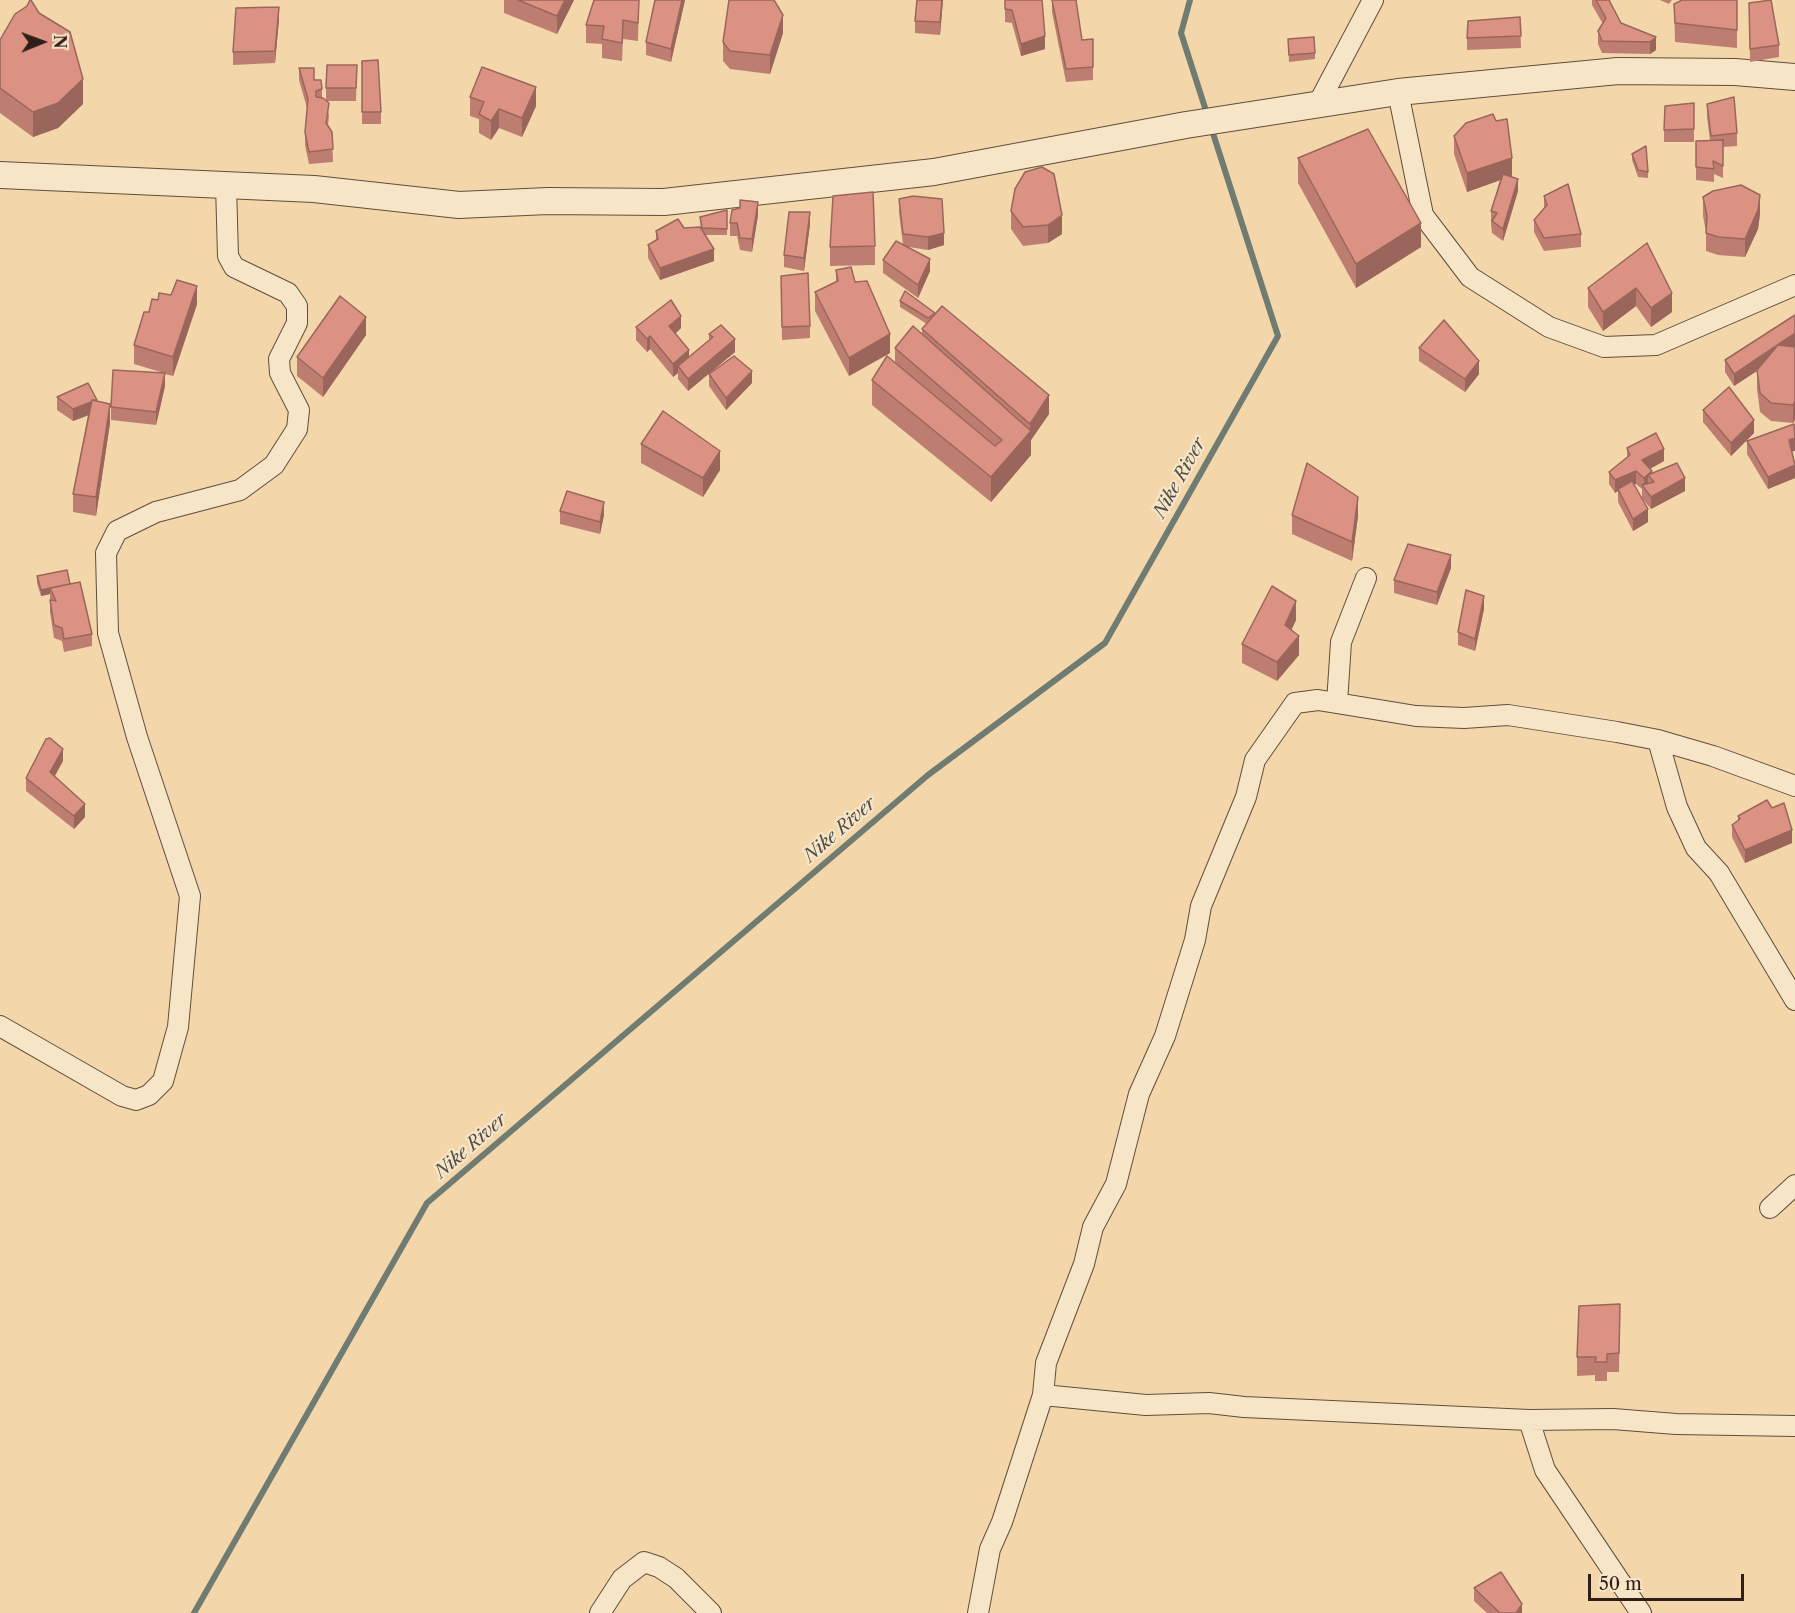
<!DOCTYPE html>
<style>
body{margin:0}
#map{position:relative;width:1795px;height:1613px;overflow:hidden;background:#f3d7aa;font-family:"Libre Caslon Text",serif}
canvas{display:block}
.north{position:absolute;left:12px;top:12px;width:60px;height:60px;-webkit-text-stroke:4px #f7e5c8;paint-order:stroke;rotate:89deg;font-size:16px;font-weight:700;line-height:24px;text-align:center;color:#2f1f19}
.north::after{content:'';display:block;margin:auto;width:21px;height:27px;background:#2f1f19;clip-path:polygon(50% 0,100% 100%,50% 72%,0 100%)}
.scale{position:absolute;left:1588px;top:1574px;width:156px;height:27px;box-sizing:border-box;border:3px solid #2f1f19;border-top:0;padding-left:8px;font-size:18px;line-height:21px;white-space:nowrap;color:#2f1f19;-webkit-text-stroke:4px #f7e5c8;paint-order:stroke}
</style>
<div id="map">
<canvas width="1795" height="1613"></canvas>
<div class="north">N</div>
<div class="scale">50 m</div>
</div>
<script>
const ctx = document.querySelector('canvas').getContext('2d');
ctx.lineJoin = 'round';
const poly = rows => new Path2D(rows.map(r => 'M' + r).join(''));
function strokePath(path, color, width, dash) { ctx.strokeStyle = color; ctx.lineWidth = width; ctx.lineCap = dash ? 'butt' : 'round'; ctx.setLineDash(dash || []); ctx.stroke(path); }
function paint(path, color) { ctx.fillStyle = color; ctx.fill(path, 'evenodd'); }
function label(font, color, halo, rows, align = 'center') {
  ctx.font = font + ' "Libre Caslon Text",serif'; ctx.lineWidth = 4.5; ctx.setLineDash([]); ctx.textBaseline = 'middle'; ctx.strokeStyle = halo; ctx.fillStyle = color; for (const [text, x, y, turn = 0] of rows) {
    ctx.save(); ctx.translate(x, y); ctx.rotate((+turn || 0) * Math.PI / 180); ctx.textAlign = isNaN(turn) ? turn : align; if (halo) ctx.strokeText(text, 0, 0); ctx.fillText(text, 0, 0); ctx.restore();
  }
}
strokePath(poly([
 [1190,0,1181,33,1208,117],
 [194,1613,427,1203,928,775,1105,643,1278,336,1211,127]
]), '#707b72', 6);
const minor = poly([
 [1398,92,1423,215,1470,277,1549,327,1604,347,1656,345,1795,285],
 [1317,106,1373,0],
 [1337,703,1341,642,1366,578],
 [1658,740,1677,807,1696,848,1719,873,1795,1000],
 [0,1026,122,1096,136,1100,149,1095,163,1081,178,1027,190,896,137,737,108,633,106,553,117,531,156,512,240,490,274,465,297,429,299,410,280,373,279,359,297,323,297,306,288,293,234,267,228,256,226,185],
 [1770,1208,1795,1185],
 [1043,1395,1146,1405,1209,1403,1244,1407,1529,1420,1613,1419,1676,1424,1795,1426],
 [1529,1420,1545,1470,1641,1613],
 [600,1613,622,1579,644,1562,659,1567,676,1578,711,1613],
 [978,1613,990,1549,1002,1522,1043,1395,1046,1363,1084,1264,1093,1227,1116,1184,1139,1094,1165,1036,1195,940,1201,906,1246,797,1255,760,1295,703,1318,700,1416,716,1464,718,1508,715,1617,732,1658,740,1713,756,1795,786]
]);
const tertiary = poly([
 [0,175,314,189,459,205,548,201,664,202,934,172,1186,125,1398,92,1618,71,1735,72,1795,77]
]);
strokePath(minor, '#604d3d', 22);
strokePath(tertiary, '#604d3d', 28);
strokePath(minor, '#f7e5c8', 20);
strokePath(tertiary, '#f7e5c8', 26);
paint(poly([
 [504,0,574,0,557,34,504,13],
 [639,0,638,41,623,39,622,61,602,58,602,44,586,43,586,25],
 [685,0,671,62,646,55,646,42],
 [943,0,940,35,915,33,915,21],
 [1005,0,1045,49,1021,56,1012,23,1005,22],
 [1052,0,1082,40,1093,39,1093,80,1066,82,1052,12],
 [1592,0,1609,0,1621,23,1656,37,1656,50,1650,54,1602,53,1598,44,1598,31,1603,24,1592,5],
 [1660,0,1672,0,1669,4],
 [1737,0,1737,48,1675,42,1674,4],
 [1749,3,1779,45,1779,57,1750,62],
 [1520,17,1521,48,1467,50,1467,38],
 [279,19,275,63,233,65,233,52],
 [783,33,770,74,730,69,723,61,723,42],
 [1288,39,1315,53,1315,59,1289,62],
 [0,40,83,104,58,128,33,137,0,113],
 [362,61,381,112,381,124,362,124],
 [357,65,356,101,326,101,329,116,328,125,332,132,333,162,309,164,305,145,305,132,307,108,299,80,299,68,314,80,322,89,322,98,326,101,326,88],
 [470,97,536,106,522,137,499,128,491,140,479,133,479,119,470,116],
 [1694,103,1694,142,1664,142,1664,130],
 [1707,104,1737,133,1737,146,1723,147,1723,178,1714,174,1714,182,1696,180,1696,141,1710,140,1707,117],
 [1454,136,1512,176,1512,177,1518,191,1503,241,1492,233,1491,224,1491,211,1500,180,1467,192,1454,154],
 [1632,154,1648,172,1648,178,1638,177,1632,160],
 [1298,158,1421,247,1356,288,1298,183],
 [1015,189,1062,234,1048,243,1023,246,1011,229,1011,211],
 [1544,196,1581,234,1581,247,1544,251,1534,232,1534,220,1544,209],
 [1703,197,1760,214,1758,229,1745,257,1718,255,1706,251,1706,232,1703,216],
 [899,199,944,245,928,250,909,247,930,271,918,298,883,273,883,260,903,245,899,212],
 [727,210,727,235,705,235,714,261,660,280,648,258,648,245,656,240,656,231,684,228,701,229,700,217],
 [758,215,752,252,740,250,737,236,730,236,730,223],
 [810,224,804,271,784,267,784,255],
 [1647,243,1672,312,1651,327,1636,306,1603,331,1588,307,1588,288],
 [875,246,875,265,830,266,830,247],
 [836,270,855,282,890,353,849,376,815,311,815,292,836,281],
 [781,276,810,326,810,338,782,340],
 [905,291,1049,414,1031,440,1031,455,991,502,872,405,872,380,895,363,895,348,922,334,922,329,927,324,900,307,900,301],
 [197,304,173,376,165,374,165,386,156,425,111,420,111,407,164,373,134,364,134,345,149,312],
 [1795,315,1795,346,1793,347,1795,347,1795,420,1793,423,1771,421,1760,412,1757,389,1757,371,1734,386,1725,372,1725,360],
 [636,327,681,328,675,334,689,357,709,341,709,334,735,352,688,391,678,379,678,373,673,377,650,349,647,352,636,340],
 [366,335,323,397,297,376,297,357],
 [1419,348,1479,374,1465,392,1419,361],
 [709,374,752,383,726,410,709,386],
 [57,397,97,401,110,423,96,516,73,512,73,494,88,415,73,421,57,410],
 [1703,410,1754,433,1731,456,1703,422],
 [1795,429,1795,451,1792,451,1795,464,1795,478,1768,489,1747,454,1747,441],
 [641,444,720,470,703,497,641,463],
 [1627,448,1664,461,1650,469,1652,473,1685,491,1651,509,1642,498,1642,489,1636,484,1634,484,1648,522,1633,531,1618,502,1618,491,1615,493,1609,484,1609,472,1627,458],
 [560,511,604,515,600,534,560,524],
 [1292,515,1358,516,1352,561,1292,534],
 [1451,568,1437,605,1394,593,1394,580],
 [37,576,70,584,92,634,92,646,64,652,62,641,54,638,50,612,50,594,41,596,37,583],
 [1484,609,1475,651,1458,645,1458,632],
 [1296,620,1291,630,1299,655,1277,681,1242,663,1242,644],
 [63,761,55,776,85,817,74,829,26,791,26,778],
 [1738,816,1792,843,1745,863,1732,837,1732,825,1738,820],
 [1620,1304,1619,1372,1607,1372,1607,1381,1595,1381,1595,1375,1577,1376,1577,1357],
 [1474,1588,1522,1613,1487,1613,1474,1601]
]), '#bd7e71');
paint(poly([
 [565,0,574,0,557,34,557,16],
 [682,0,685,0,671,62,671,49],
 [942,0,943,0,940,35,940,22],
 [279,7,279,19,275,63,275,51],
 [783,15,783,33,770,74,770,55],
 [1045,36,1045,49,1021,56,1021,44],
 [1656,37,1656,50,1650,54,1650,42],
 [83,79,83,104,58,128,33,137,33,112],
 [536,87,536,106,522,137,522,118],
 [499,109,499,128,491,140,491,121],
 [1512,158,1512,176,1467,192,1467,173],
 [1518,179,1518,191,1503,241,1503,229],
 [1760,195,1760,214,1758,229,1745,257,1745,239],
 [758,202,758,215,752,252,752,239],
 [810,212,810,224,804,271,804,258],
 [1062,215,1062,234,1048,243,1048,225],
 [1421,223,1421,247,1356,288,1356,264],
 [944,233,944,245,928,250,928,237],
 [714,249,714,261,660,280,660,268],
 [930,259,930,271,918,298,918,285],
 [197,286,197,304,173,376,173,357],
 [1636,288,1636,306,1603,331,1603,312],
 [1672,293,1672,312,1651,327,1651,308],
 [681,316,681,328,669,339,669,326],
 [366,317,366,335,323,397,323,378],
 [1795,333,1795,346,1734,386,1734,374],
 [890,334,890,353,849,376,849,358],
 [650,336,650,349,647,352,647,339],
 [735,339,735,352,688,391,688,379],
 [689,350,689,363,678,366,678,373,673,377,673,364],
 [1479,361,1479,374,1465,392,1465,379],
 [752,371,752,383,726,410,726,398],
 [165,373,165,386,156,425,156,412],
 [1049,395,1049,414,1031,440,1031,455,991,502,991,477,1030,432,1030,424],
 [97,400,97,412,73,421,73,409],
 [1795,401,1795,420,1793,423,1793,405],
 [110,404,110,423,96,516,96,497],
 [1754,420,1754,433,1731,456,1731,443],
 [1795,438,1795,451,1789,452,1789,440],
 [1664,449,1664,461,1642,473,1642,460],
 [720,451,720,470,703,497,703,478],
 [1795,465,1795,478,1768,489,1768,477],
 [1636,471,1636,484,1619,491,1618,489,1618,491,1615,493,1615,480],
 [1652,471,1652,480,1648,475,1648,488,1644,488,1644,478],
 [1685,478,1685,491,1651,509,1651,497],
 [1358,497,1358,516,1352,561,1352,542],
 [604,502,604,515,600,534,600,522],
 [1648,509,1648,522,1633,531,1633,519],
 [1451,555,1451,568,1437,605,1437,592],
 [70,584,50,588,50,594,41,596,41,590],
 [1484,596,1484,609,1475,651,1475,639],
 [1296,601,1296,620,1285,644,1285,625],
 [1299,636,1299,655,1277,681,1277,662],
 [63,749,63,761,50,784,50,772],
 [85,804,85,817,74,829,74,816],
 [1792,830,1792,843,1745,863,1745,850],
 [1522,1604,1522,1613,1516,1613]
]), '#9a665c');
const building = poly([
 [30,0,31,0,39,13,70,32,83,79,58,103,33,112,0,88,0,40,15,14,27,6,30,0],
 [518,0,565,0,557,16,518,0],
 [594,0,639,0,638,23,623,20,622,43,602,39,604,26,586,25,594,0],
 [655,0,682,0,671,49,646,42,655,0],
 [729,0,774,0,783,15,770,55,730,51,723,42,729,0],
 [917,0,942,0,940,22,915,21,917,0],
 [1005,0,1042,0,1045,36,1021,44,1012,10,1005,9,1005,0],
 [1052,0,1076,0,1082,40,1093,39,1093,67,1066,69,1052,0],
 [1596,0,1609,0,1621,23,1656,37,1650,42,1602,41,1598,31,1606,18,1596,0],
 [1682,0,1737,0,1737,30,1675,23,1674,4,1682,0],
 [1771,0,1779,45,1750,49,1749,3,1771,0],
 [279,7,275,51,233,52,236,8,279,7],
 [1520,17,1521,36,1467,38,1468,21,1520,17],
 [1314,37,1315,53,1289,55,1288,39,1314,37],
 [378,60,381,112,362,112,362,61,378,60],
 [327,65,357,65,356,88,326,88,327,65],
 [482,67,536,87,522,118,499,109,491,121,479,114,484,102,470,97,482,67],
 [299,68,314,68,314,80,321,80,322,89,316,91,316,97,323,98,329,103,326,123,332,132,333,149,309,152,305,132,308,99,299,68],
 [1734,97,1737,133,1711,136,1707,104,1734,97],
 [1694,103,1694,129,1664,130,1665,106,1694,103],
 [1493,114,1496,121,1507,119,1512,158,1467,173,1454,136,1466,123,1493,114],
 [1368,129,1421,223,1356,264,1298,158,1368,129],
 [1723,140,1723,166,1713,161,1714,169,1696,167,1696,141,1723,140],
 [1646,146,1648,172,1638,170,1632,154,1646,146],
 [1042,167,1054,174,1062,215,1048,225,1023,227,1011,211,1015,189,1025,172,1042,167],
 [1503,174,1518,179,1503,229,1492,221,1497,213,1491,211,1503,174],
 [1568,184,1581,234,1544,238,1534,220,1547,205,1544,196,1568,184],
 [1741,185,1760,195,1758,210,1745,239,1718,237,1706,233,1707,216,1703,197,1713,191,1741,185],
 [873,192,875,246,830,247,833,196,873,192],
 [913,196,942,199,944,233,928,237,903,234,899,199,913,196],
 [740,200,758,202,752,239,740,238,737,223,730,223,732,210,740,208,740,200],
 [727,210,727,229,702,228,700,217,727,210],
 [789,212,810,212,804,258,784,255,789,212],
 [678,219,684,228,700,227,714,249,660,268,648,245,658,239,656,231,678,219],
 [896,241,930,259,918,285,883,260,896,241],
 [1647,243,1672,293,1651,308,1636,288,1603,312,1588,288,1647,243],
 [851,267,855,282,867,281,890,334,849,358,815,292,838,281,836,270,851,267],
 [808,273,810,326,782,327,781,276,808,273],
 [177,280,197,286,173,357,134,345,144,312,149,312,152,299,158,300,159,293,171,295,177,280],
 [905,291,935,313,928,318,900,301,905,291],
 [340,296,366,317,323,378,297,357,340,296],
 [671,300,681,316,669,326,689,350,673,364,650,336,647,339,636,327,671,300],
 [942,306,1049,395,1030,424,922,329,942,306],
 [1795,315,1795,333,1734,374,1725,360,1795,315],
 [1444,320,1479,361,1465,379,1419,348,1444,320],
 [721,325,735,339,688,379,678,366,713,337,709,334,721,325],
 [913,326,1031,431,991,477,872,380,887,356,995,446,1002,440,895,348,913,326],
 [1778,345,1795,347,1795,401,1793,405,1771,403,1760,393,1757,370,1778,345],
 [734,356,752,371,726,398,709,374,734,356],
 [113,370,165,373,156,412,111,407,113,370],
 [88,383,97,400,92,400,91,402,73,409,57,397,88,383],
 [1729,387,1754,420,1731,443,1703,410,1729,387],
 [92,400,110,404,96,497,73,494,92,400],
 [663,411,720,451,703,478,641,444,663,411],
 [1794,424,1795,438,1789,440,1795,465,1768,477,1747,441,1794,424],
 [1656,433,1664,449,1642,460,1652,471,1644,478,1636,471,1615,480,1609,472,1630,455,1627,448,1656,433],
 [1307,463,1358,497,1352,542,1292,515,1307,463],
 [1677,463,1685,478,1651,497,1642,485,1654,482,1648,475,1677,463],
 [1632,481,1648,509,1633,519,1618,489,1632,481],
 [567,491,604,502,600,522,560,511,567,491],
 [1408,544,1451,555,1437,592,1394,580,1408,544],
 [67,570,70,584,41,590,37,576,67,570],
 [80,582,92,634,64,639,62,628,54,625,50,600,56,601,50,588,80,582],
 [1272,586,1296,601,1285,625,1299,636,1277,662,1242,644,1272,586],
 [1466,590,1484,596,1475,639,1458,632,1466,590],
 [50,738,63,749,50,772,85,804,74,816,26,778,46,739,50,738],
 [1767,800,1772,808,1784,803,1792,830,1745,850,1732,825,1740,819,1738,816,1767,800],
 [1620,1304,1619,1353,1607,1354,1607,1362,1595,1362,1596,1357,1577,1357,1579,1306,1620,1304],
 [1501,1572,1522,1604,1516,1613,1500,1613,1474,1588,1501,1572]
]);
paint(building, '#dc9283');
strokePath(building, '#9a665c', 1.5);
label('italic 18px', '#504d46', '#f7e5c8', [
 ["Nike River",1180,478,-61],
 ["Nike River",840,830,-41],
 ["Nike River",471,1146,-41]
]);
</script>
